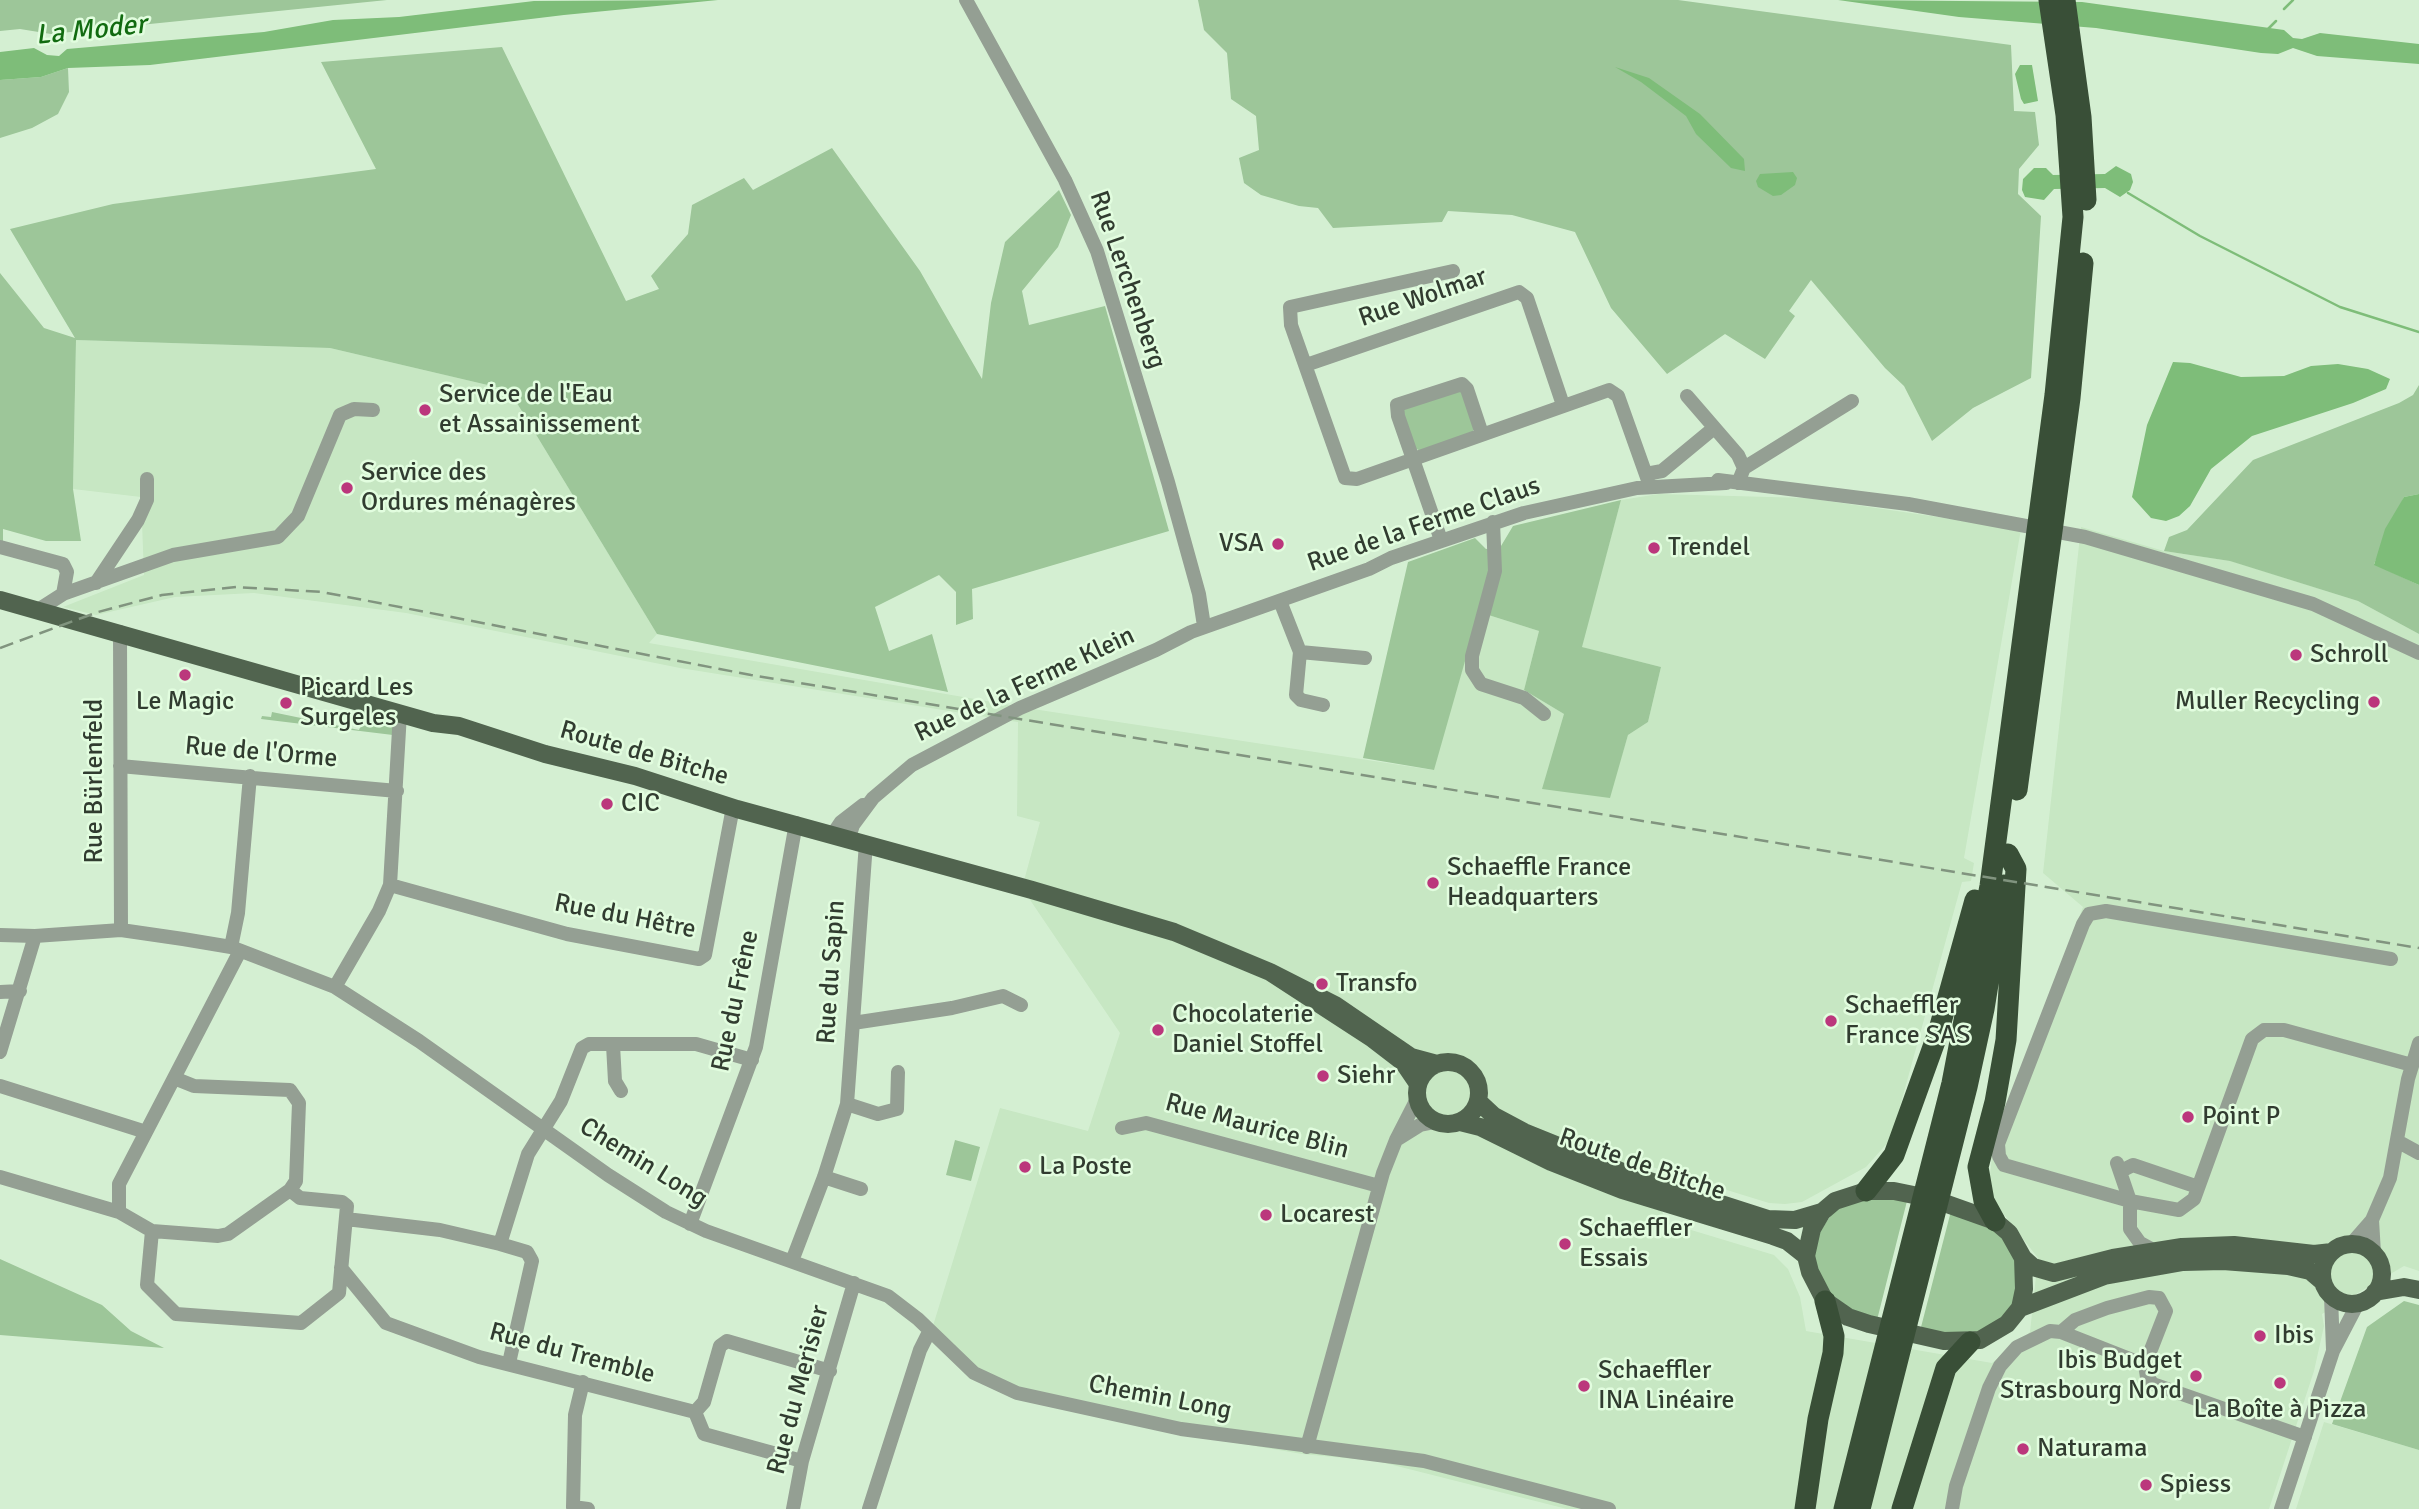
<!DOCTYPE html>
<meta charset="utf-8">
<style>
body{margin:0}
canvas{display:block;background:#d4efd2}
</style>
<canvas width="2419" height="1509"></canvas>
<script>
const ctx = document.querySelector('canvas').getContext('2d');
ctx.lineJoin = 'round';
function paint(path, color) { ctx.fillStyle = color; ctx.fill(path, 'evenodd'); }
const poly = rows => new Path2D(rows.map(r => 'M' + r).join(''));
function strokePath(path, color, width, dash) { ctx.strokeStyle = color; ctx.lineWidth = width; ctx.lineCap = dash ? 'butt' : 'round'; ctx.setLineDash(dash || []); ctx.stroke(path); }
function label(font, color, halo, rows, align = 'center') {
  ctx.font = font + ' Signika,sans-serif'; ctx.lineWidth = 5; ctx.setLineDash([]); ctx.textBaseline = 'middle'; ctx.strokeStyle = halo; ctx.fillStyle = color; for (const [text, x, y, turn = 0] of rows) {
    ctx.save(); ctx.translate(x, y); ctx.rotate((+turn || 0) * Math.PI / 180); ctx.textAlign = isNaN(turn) ? turn : align; if (halo) ctx.strokeText(text, 0, 0); ctx.fillText(text, 0, 0); ctx.restore();
  }
}
paint(poly([
 [76,340,330,348,509,390,657,634,649,643,1033,709,1433,770,1479,612,1539,631,1524,690,1564,714,1609,798,1628,735,1648,722,1661,667,1581,647,1621,500,1659,494,1807,498,2021,529,1964,858,1974,863,1971,881,1962,882,1891,1139,1866,1167,1802,1202,1785,1204,1769,1203,1636,1162,1668,1223,1774,1255,1788,1269,1800,1297,1806,1331,1992,1363,2030,1332,2038,1258,1988,1194,1993,1147,2083,907,2043,873,2081,527,2164,551,2231,561,2358,601,2419,634,2419,1271,2404,1266,2322,1314,2324,1326,2314,1371,2269,1509,1567,1509,1377,1461,1302,1454,1185,1434,1009,1397,932,1329,1000,1108,1088,1131,1120,1033,1022,888,1040,822,1017,816,1018,722,680,668,406,613,254,593,175,597,96,615,63,607,144,575,141,497,73,489],
 [2324,1422,2419,1450,2419,1509,2296,1509]
]), '#c7e7c3');
paint(poly([
 [0,0,387,0,51,34,20,29,0,31],
 [1198,0,1678,0,2011,45,2014,111,2035,112,2039,145,2019,169,2018,194,2041,216,2031,378,1973,408,1932,441,1904,386,1885,368,1811,280,1789,311,1795,316,1765,359,1725,334,1667,374,1611,308,1575,232,1512,215,1448,211,1442,222,1333,228,1318,208,1299,206,1261,195,1244,183,1239,158,1259,150,1256,116,1231,99,1227,53,1204,30],
 [502,47,626,301,659,289,651,276,688,234,692,205,744,178,753,190,832,148,920,271,982,379,991,303,1005,242,1059,190,1071,215,1058,247,1022,291,1029,325,1105,306,1169,531,972,589,973,619,956,625,956,592,939,575,875,607,889,651,932,634,948,692,657,634,509,390,330,348,76,340,73,489,81,541,46,541,3,529,3,544,0,543,0,273,44,328,75,338,10,229,113,204,376,169,321,62],
 [68,68,69,92,58,114,32,128,0,138,0,80,41,77],
 [2419,385,2419,494,2404,497,2374,564,2419,585,2419,634,2358,601,2230,561,2164,551,2169,537,2187,530,2253,460,2399,403,2413,395],
 [1462,391,1475,426,1472,433,1421,451,1414,448,1402,412,1405,405],
 [1621,500,1582,647,1661,667,1648,722,1628,735,1610,798,1542,789,1564,714,1524,690,1539,631,1479,612,1434,770,1363,758,1408,562,1475,538,1486,549,1501,546,1513,526],
 [272,712,359,730,362,723,373,726,375,719,360,712,393,722,393,735,261,719,262,716,271,717],
 [955,1140,980,1147,971,1181,946,1175],
 [1878,1197,1907,1201,1877,1320,1848,1310,1832,1297,1821,1283,1813,1253,1817,1236,1833,1212,1847,1202],
 [1951,1211,1975,1219,2002,1234,2020,1268,2015,1301,2006,1316,1970,1336,1920,1331],
 [0,1259,102,1305,131,1331,164,1348,0,1335],
 [2404,1301,2419,1305,2419,1450,2332,1424,2367,1327]
]), '#9dc699');
paint(poly([
 [718,0,564,15,150,65,68,68,41,77,0,80,0,52,34,48,47,55,59,56,67,49,264,32,333,20,399,17,534,1],
 [1838,0,2082,2,2284,30,2293,38,2302,39,2320,33,2419,44,2419,64,2317,56,2293,48,2278,54,2261,53,2096,28,1959,17],
 [2020,65,2032,65,2038,101,2024,104,2021,99,2015,74],
 [1615,67,1649,78,1700,114,1744,159,1745,171,1731,168,1696,134,1686,116,1641,82],
 [2116,166,2131,174,2133,182,2130,190,2120,197,2105,188,2054,189,2044,200,2025,197,2022,190,2023,179,2034,168,2046,168,2053,175,2105,174],
 [1793,172,1797,178,1795,185,1781,195,1773,196,1758,187,1756,181,1760,174],
 [2173,362,2190,363,2241,377,2284,376,2311,366,2338,364,2368,369,2390,379,2386,389,2353,403,2252,436,2211,469,2190,506,2179,516,2166,521,2151,518,2132,497,2147,425],
 [2419,494,2419,585,2374,565,2385,529,2404,497]
]), '#7ebd79');
strokePath(poly([
 [2284,9,2293,0],
 [2268,29,2276,21],
 [2128,193,2200,236,2340,307,2419,332]
]), '#7ebd79', 2.5);
strokePath(poly([
 [966,0,1065,180,1097,251,1168,482,1199,594,1204,626],
 [1453,271,1290,307,1291,325,1345,478,1357,479,1609,390,1618,396,1650,486],
 [1306,365,1519,292,1527,298,1563,405],
 [1687,396,1738,455,1744,468],
 [1646,474,1662,471,1714,428],
 [1718,480,1908,504,2085,537,2313,604,2419,653],
 [1738,483,1744,468,1852,401],
 [1493,522,1495,571,1472,656,1472,670,1481,684,1524,698,1544,714],
 [1441,540,1398,416,1397,405,1462,384,1467,389,1482,434],
 [0,547,63,564,67,572,63,594],
 [96,583,138,520,147,500,147,479],
 [1280,601,1300,652,1296,695,1301,700,1323,705],
 [38,610,63,594,173,555,278,537,298,516,340,415,354,409,373,410],
 [120,632,121,930],
 [1300,652,1365,658],
 [120,766,397,791],
 [833,834,841,822,863,805],
 [849,838,853,825,873,798,912,765,1020,708,1156,650,1191,632,1369,569,1391,558,1524,513,1637,488,1726,483],
 [390,885,567,934,699,959,705,955,733,807],
 [0,935,35,936,121,930,183,939,231,947,335,987,419,1041,608,1175,666,1212,706,1231,888,1296,918,1319,974,1373,1017,1393,1181,1429,1424,1461,1609,1509],
 [231,947,238,913,250,776],
 [2391,959,2106,911,2089,914,2083,924,1998,1144,1999,1156,2004,1165,2130,1201,2179,1210,2194,1199,2252,1039,2264,1030,2284,1030,2412,1065],
 [335,987,379,911,390,885,400,713],
 [0,992,20,991],
 [853,1023,952,1008,1003,996,1021,1005],
 [613,1045,615,1081,621,1091],
 [0,1052,35,936],
 [0,1086,146,1132],
 [1417,1099,1396,1140,1420,1125,1435,1122],
 [847,1104,878,1114,897,1109,898,1072],
 [1122,1128,1146,1123,1379,1186],
 [2397,1141,2419,1153],
 [2117,1163,2130,1201,2130,1229,2140,1243,2153,1250],
 [2121,1171,2133,1165,2198,1187],
 [0,1177,119,1212,152,1231,218,1236,228,1234,290,1190,296,1181,299,1103,290,1090,194,1086,174,1078],
 [824,1177,861,1189],
 [119,1212,119,1184,240,951],
 [346,1219,440,1230,500,1244],
 [2372,1220,2374,1253],
 [690,1224,756,1047,796,823],
 [152,1231,147,1285,176,1314,301,1323,339,1293,347,1206,342,1202,300,1198,290,1190],
 [2351,1244,2372,1220,2390,1178,2408,1079,2419,1043],
 [792,1261,824,1177,847,1104,866,843],
 [341,1268,386,1323,479,1357,695,1412,704,1434,802,1461],
 [2331,1296,2333,1350],
 [2061,1332,2075,1320,2107,1308,2149,1297,2159,1298,2166,1311,2145,1365,2147,1377,2153,1384,2305,1437],
 [509,1363,532,1261,527,1252,500,1244,528,1154,561,1101,582,1048,589,1044,696,1044,752,1060],
 [583,1382,575,1415,573,1507,588,1509],
 [695,1412,704,1402,720,1346,727,1341,830,1371],
 [1307,1447,1383,1173,1396,1140],
 [793,1509,802,1461,854,1283],
 [869,1509,920,1350,929,1332],
 [1952,1509,1956,1486,1989,1388,2000,1366,2017,1347,2050,1331,2061,1332,2145,1365],
 [2281,1509,2333,1351,2358,1303]
]), '#949f93', 14);
strokePath(poly([
 [0,600,433,723,459,726,545,754,635,776,737,809,1032,890,1174,932,1270,972],
 '1417 1093a31 31 0 1 1 62 0a31 31 0 1 1-62 0Z',
 [1418,1084,1403,1062,1373,1039,1270,972,1335,1005,1411,1057,1437,1064],
 [1479,1102,1494,1116,1524,1132,1628,1174,1768,1219,1795,1220,1822,1212],
 [1460,1122,1480,1127,1551,1162,1622,1190,1773,1236,1787,1241,1806,1256],
 [1866,1191,1894,1191,1933,1199,1995,1221,2009,1233,2023,1258,2024,1289,2020,1308,2007,1324,1980,1340,1944,1341,1869,1324,1848,1317,1825,1301,1810,1272,1806,1256,1812,1229,1822,1212,1835,1201,1866,1191],
 '2322 1274a30 30 0 1 1 60 0a30 30 0 1 1-60 0Z',
 [2023,1258,2033,1267,2054,1273,2113,1258,2182,1247,2234,1245,2314,1254,2332,1252],
 [2375,1292,2404,1287,2419,1290],
 [2020,1308,2104,1276,2183,1262,2223,1261,2288,1266,2310,1271,2323,1282]
]), '#51644f', 18);
strokePath(poly([
 [2065,0,2081,117,2086,200],
 [2017,790,2070,398,2083,263],
 [1866,1191,1894,1155,1938,1033,1975,900],
 [1995,1221,1984,1201,1978,1167,1995,1102,2006,1040,2016,869,2008,854],
 [1805,1509,1818,1419,1833,1353,1834,1336,1825,1301],
 [1844,1509,1952,1083,1990,886,2055,395,2073,217,2066,115,2049,0],
 [1860,1509,1967,1087,1984,1009,2004,885],
 [1902,1509,1946,1368,1970,1342]
]), '#394f37', 21);
strokePath(poly([
 [0,648,98,612,162,595,236,587,322,592,751,675,2419,948]
]), '#81947f', 2.5, [14, 7]);
for (const [x, y, r, color] of [
 [425,410,7,"#bb377c"],
 [347,488,7,"#bb377c"],
 [1278,544,7,"#bb377c"],
 [1654,548,7,"#bb377c"],
 [2296,655,7,"#bb377c"],
 [185,675,7,"#bb377c"],
 [2374,702,7,"#bb377c"],
 [286,703,7,"#bb377c"],
 [607,804,7,"#bb377c"],
 [1433,883,7,"#bb377c"],
 [1322,984,7,"#bb377c"],
 [1831,1021,7,"#bb377c"],
 [1158,1030,7,"#bb377c"],
 [1323,1076,7,"#bb377c"],
 [2188,1117,7,"#bb377c"],
 [1025,1167,7,"#bb377c"],
 [1266,1215,7,"#bb377c"],
 [1565,1244,7,"#bb377c"],
 [2260,1336,7,"#bb377c"],
 [2196,1376,7,"#bb377c"],
 [2280,1383,7,"#bb377c"],
 [1584,1386,7,"#bb377c"],
 [2023,1449,7,"#bb377c"],
 [2146,1485,7,"#bb377c"]
]) { const dot = new Path2D(); dot.arc(x, y, r, 0, 2 * Math.PI); ctx.fillStyle = color; ctx.fill(dot); strokePath(dot, '#e2fddf', 2.5); }
label('26px', '#313c30', '#e2fddf', [
 ["Rue Lerchenberg",1127,280,71],
 ["Rue Wolmar",1423,298,-19],
 ["Rue de la Ferme Claus",1424,525,-19],
 ["Rue de la Ferme Klein",1025,685,-25],
 ["Rue de l'Orme",261,753,5],
 ["Route de Bitche",644,754,16],
 ["Rue Bürlenfeld",95,781,-90],
 ["Rue du Hêtre",625,917,11],
 ["Rue du Sapin",832,972,-86],
 ["Rue du Frêne",736,1001,-78],
 ["Rue Maurice Blin",1257,1127,15],
 ["Chemin Long",643,1163,32],
 ["Route de Bitche",1642,1165,19],
 ["Rue du Tremble",572,1354,15],
 ["Rue du Merisier",799,1390,-75],
 ["Chemin Long",1160,1398,11]
]);
label('26px', '#313c30', '#e2fddf', [
 ["Service de l'Eau",439,395],
 ["et Assainissement",439,425],
 ["Service des",361,473],
 ["Ordures ménagères",361,503],
 ["VSA",1264,544,"right"],
 ["Trendel",1668,548],
 ["Schroll",2310,655],
 ["Picard Les",300,688],
 ["Surgeles",300,718],
 ["Le Magic",185,702,"center"],
 ["Muller Recycling",2360,702,"right"],
 ["CIC",621,804],
 ["Schaeffle France",1447,868],
 ["Headquarters",1447,898],
 ["Transfo",1336,984],
 ["Schaeffler",1845,1006],
 ["France SAS",1845,1036],
 ["Chocolaterie",1172,1015],
 ["Daniel Stoffel",1172,1045],
 ["Siehr",1337,1076],
 ["Point P",2202,1117],
 ["La Poste",1039,1167],
 ["Locarest",1280,1215],
 ["Schaeffler",1579,1229],
 ["Essais",1579,1259],
 ["Ibis",2274,1336],
 ["Ibis Budget",2182,1361,"right"],
 ["Strasbourg Nord",2182,1391,"right"],
 ["Schaeffler",1598,1371],
 ["INA Linéaire",1598,1401],
 ["La Boîte à Pizza",2280,1410,"center"],
 ["Naturama",2037,1449],
 ["Spiess",2160,1485]
], 'left');
label('italic 28px', '#116b10', '#e2fddf', [
 ["La Moder",91,31,-6]
]);
</script>
